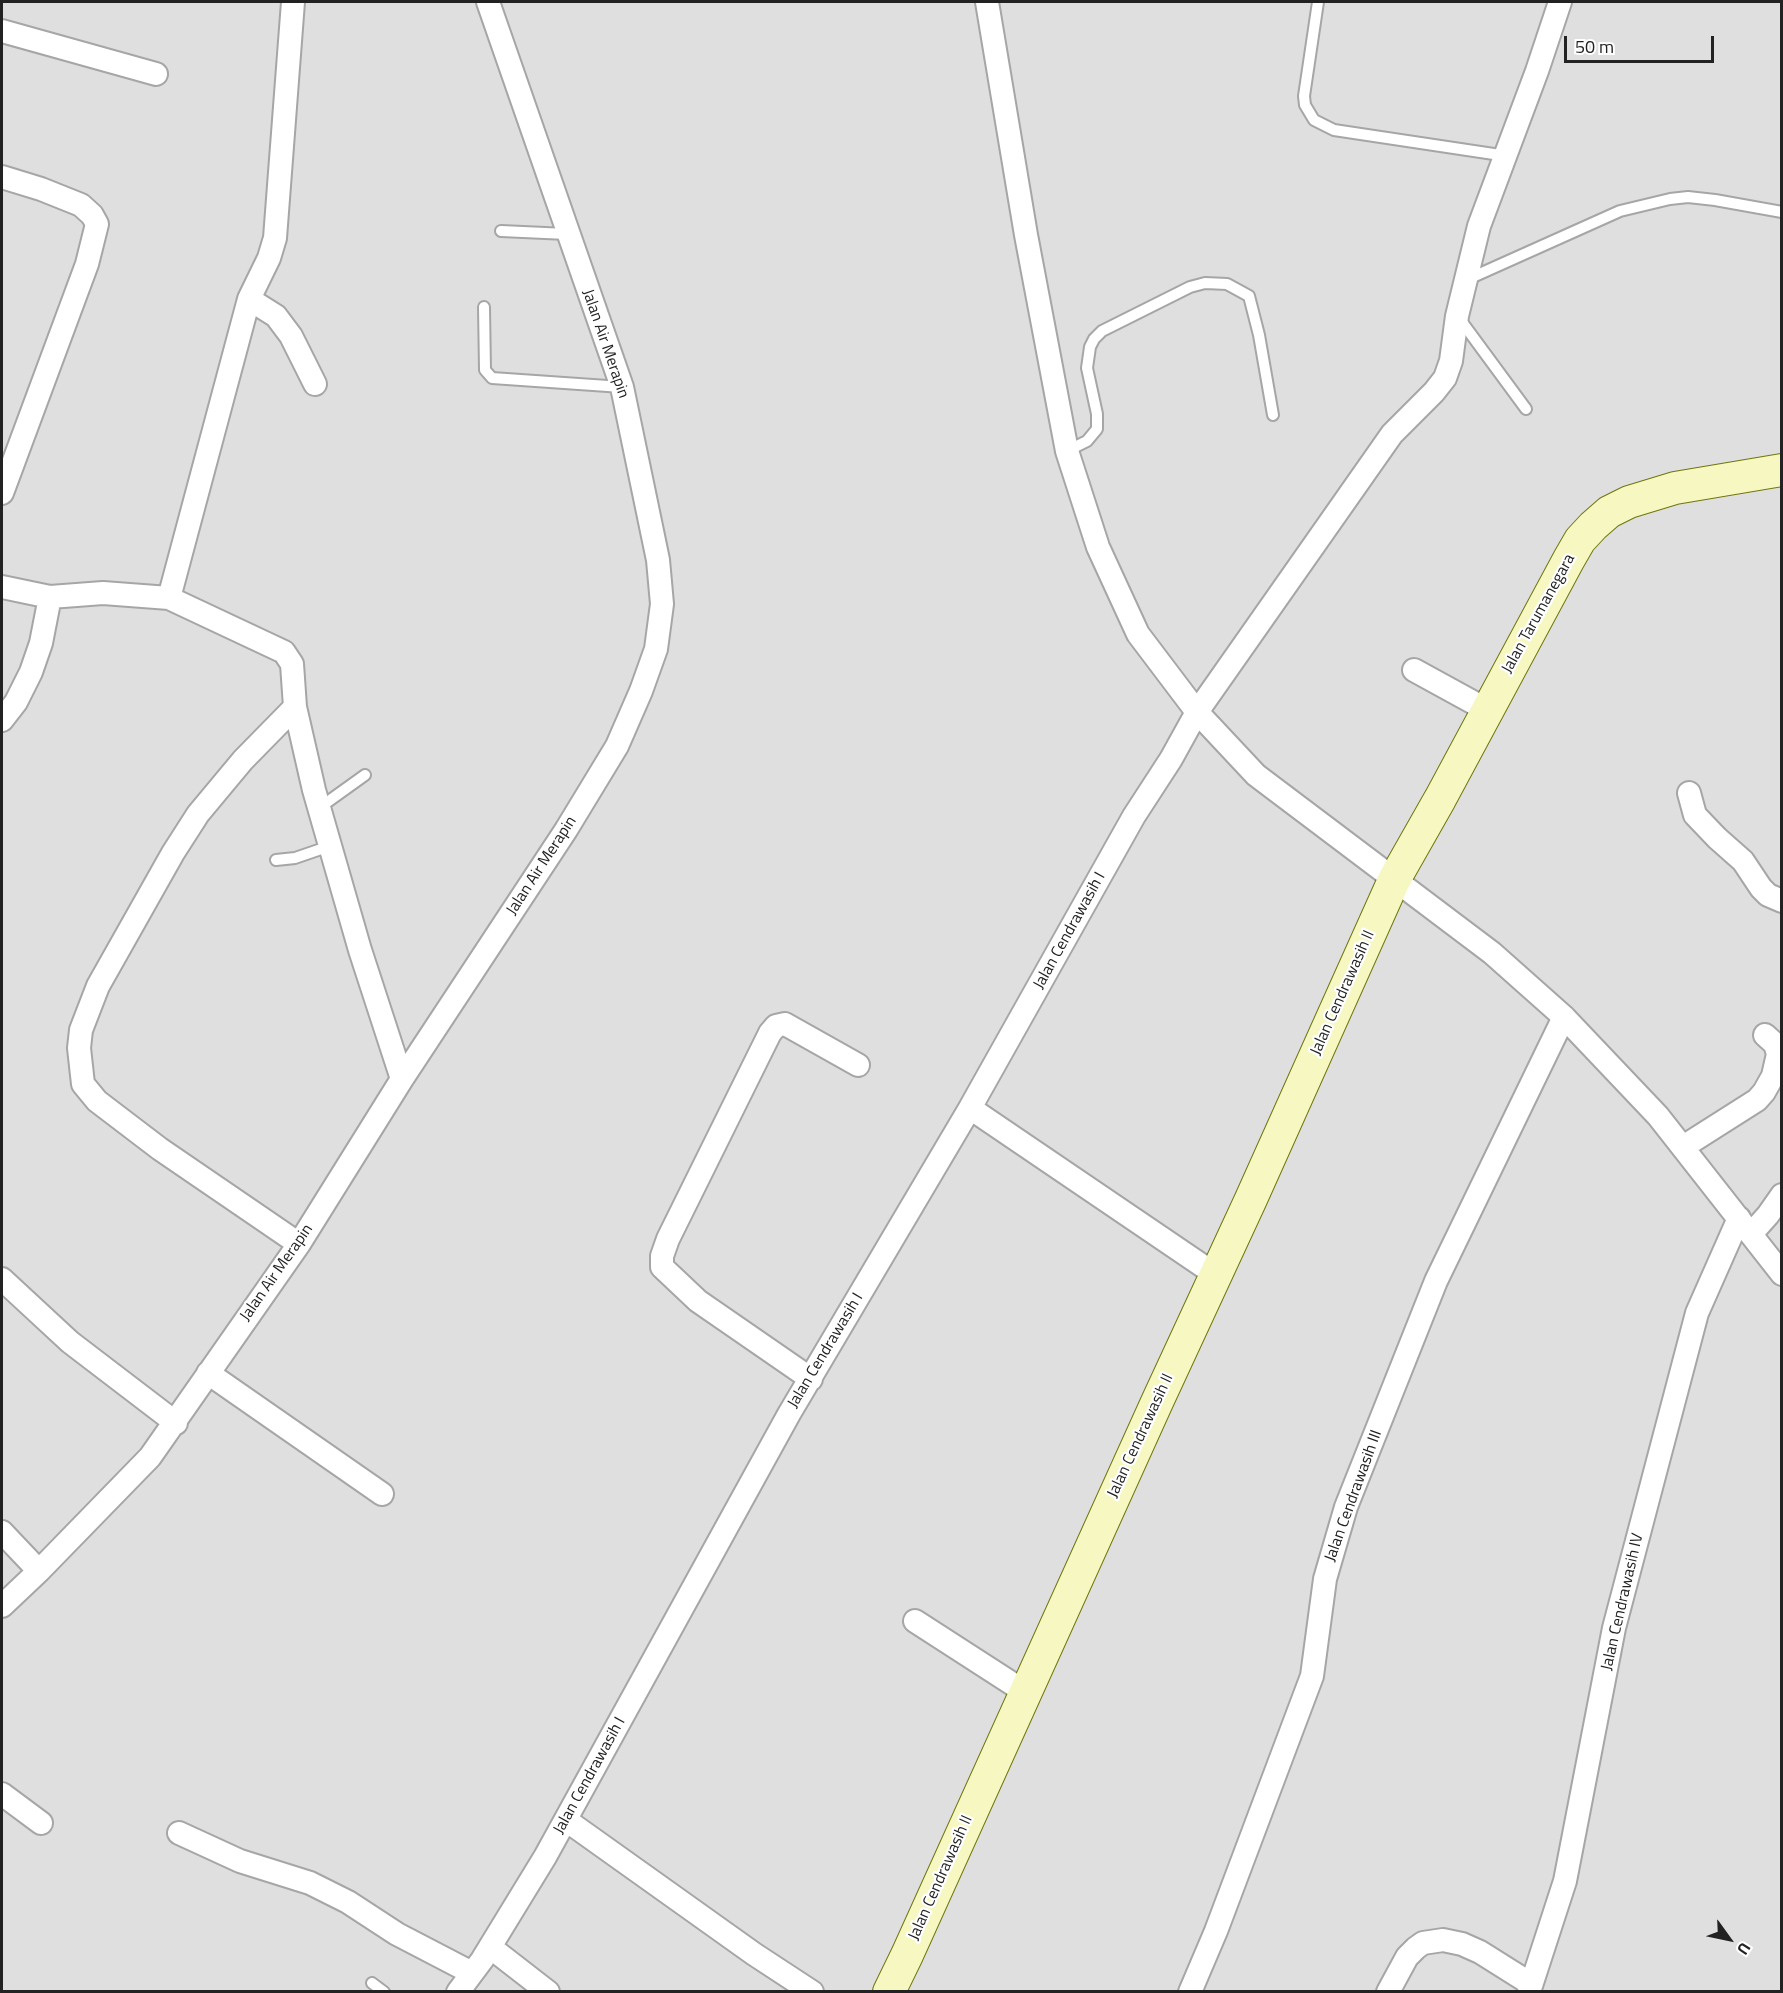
<!DOCTYPE html>
<style>
body{margin:0}
#map{position:relative;width:1783px;height:1993px;overflow:hidden;background:#f1eee9;font-family:"Titillium Web",sans-serif}
canvas{display:block}
.frame{position:absolute;inset:0;border:3px solid #222;pointer-events:none}
.north{position:absolute;left:1699px;top:1909px;width:60px;height:60px;-webkit-text-stroke:4px #fff;paint-order:stroke;rotate:123deg;font-size:16px;font-weight:700;line-height:24px;text-align:center;color:#222}
.north::after{content:'';display:block;margin:auto;width:21px;height:27px;background:#222;clip-path:polygon(50% 0,100% 100%,50% 72%,0 100%)}
.scale{position:absolute;left:1564px;top:36px;width:150px;height:27px;box-sizing:border-box;border:3px solid #222;border-top:0;padding-left:8px;font-size:18px;line-height:21px;white-space:nowrap;color:#222;-webkit-text-stroke:4px #fff;paint-order:stroke}
</style>
<div id="map">
<canvas width="1783" height="1993"></canvas>
<div class="frame"></div>
<div class="north">U</div>
<div class="scale">50 m</div>
</div>
<script>
const ctx = document.querySelector('canvas').getContext('2d');
ctx.lineJoin = 'round';
function paint(path, color) { ctx.fillStyle = color; ctx.fill(path, 'evenodd'); }
const poly = rows => new Path2D(rows.map(r => 'M' + r).join(''));
function strokePath(path, color, width, dash) { ctx.strokeStyle = color; ctx.lineWidth = width; ctx.lineCap = dash ? 'butt' : 'round'; ctx.setLineDash(dash || []); ctx.stroke(path); }
function label(font, color, halo, rows, align = 'center') {
  ctx.font = font + ' "Titillium Web",sans-serif'; ctx.lineWidth = 4.5; ctx.setLineDash([]); ctx.textBaseline = 'middle'; ctx.strokeStyle = halo; ctx.fillStyle = color; for (const [text, x, y, turn = 0] of rows) {
    ctx.save(); ctx.translate(x, y); ctx.rotate((+turn || 0) * Math.PI / 180); ctx.textAlign = isNaN(turn) ? turn : align; if (halo) ctx.strokeText(text, 0, 0); ctx.fillText(text, 0, 0); ctx.restore();
  }
}
paint(poly([
 [2,2,1781,2,1781,1991,2,1991]
]), '#e0dfdf');
const lane = poly([
 [1318,2,1304,96,1305,105,1314,120,1334,130,1507,156],
 [501,231,567,234],
 [1466,280,1620,211,1670,199,1688,197,1715,200,1782,212],
 [484,307,485,370,492,378,622,387],
 [1459,318,1526,409],
 [1067,451,1087,441,1097,429,1097,414,1087,368,1090,347,1094,339,1102,331,1190,287,1205,283,1227,284,1249,296,1259,335,1273,415],
 [319,808,365,775],
 [276,860,295,858,330,846],
 [372,1983,384,1992]
]);
const street = poly([
 [987,2,1026,235,1067,451,1098,547,1138,634,1197,712,1256,775,1492,953,1564,1017,1658,1116,1782,1274],
 [2,31,156,74],
 [2,177,41,189,81,205,92,215,97,224,87,264,2,493],
 [249,299,276,316,291,336,315,384],
 [2,587,50,597,103,593,169,598,284,652,292,664,295,707,314,790,360,950,402,1079],
 [169,598,249,299,269,258,275,238,293,2],
 [1414,670,1487,710],
 [295,707,243,760,198,814,173,853,98,986,81,1030,79,1048,83,1084,97,1101,160,1149,299,1244],
 [2,720,16,702,31,672,41,643,50,597],
 [1689,793,1695,815,1717,838,1743,861,1761,888,1768,895,1782,901],
 [970,1108,1216,1275],
 [1683,1147,1757,1100,1764,1092,1773,1076,1778,1054,1775,1044,1765,1035],
 [1751,1234,1768,1215,1782,1195],
 [2,1279,70,1342,176,1423],
 [208,1373,382,1494],
 [811,1379,698,1301,662,1267,662,1256,668,1239,770,1033,776,1026,785,1024,858,1065],
 [2,1532,39,1571],
 [2,1606,39,1571,150,1457,299,1244,402,1079,566,830,617,746,641,691,656,649,662,604,658,560,622,387,488,2],
 [915,1621,1025,1692],
 [2,1794,41,1823],
 [566,1820,754,1954,812,1992],
 [179,1833,240,1861,310,1883,348,1902,397,1934,472,1973],
 [490,1947,548,1992],
 [458,1992,482,1960,545,1857,789,1414,970,1108,1134,816,1171,759,1197,712,1392,434,1434,392,1445,378,1451,361,1457,316,1479,226,1537,71,1560,2],
 [1190,1992,1216,1931,1312,1676,1325,1579,1346,1507,1436,1281,1564,1017],
 [1388,1992,1407,1957,1416,1948,1423,1943,1443,1940,1462,1944,1480,1952,1531,1984],
 [1529,1992,1565,1881,1614,1628,1697,1313,1739,1218]
]);
const secondary = poly([
 [889,1992,907,1955,1157,1402,1251,1199,1394,880,1440,799,1569,559,1580,540,1593,526,1609,512,1629,502,1675,488,1782,470]
]);
strokePath(lane, '#a6a6a6', 14);
strokePath(street, '#a6a6a6', 26);
strokePath(secondary, '#6e770a', 34);
strokePath(lane, '#fff', 10);
strokePath(street, '#fff', 22);
strokePath(secondary, '#f6f7c1', 32);
label('16px', '#222', '#fff', [
 ["Jalan Air Merapin",605,344,71],
 ["Jalan Tarumanegara",1539,614,-61],
 ["Jalan Air Merapin",542,866,-57],
 ["Jalan Cendrawasih I",1070,931,-61],
 ["Jalan Cendrawasih II",1343,993,-66],
 ["Jalan Air Merapin",277,1273,-55],
 ["Jalan Cendrawasih I",826,1351,-59],
 ["Jalan Cendrawasih II",1141,1436,-65],
 ["Jalan Cendrawasih III",1354,1496,-70],
 ["Jalan Cendrawasih IV",1623,1602,-77],
 ["Jalan Cendrawasih I",590,1776,-61],
 ["Jalan Cendrawasih II",941,1878,-66]
]);
</script>
